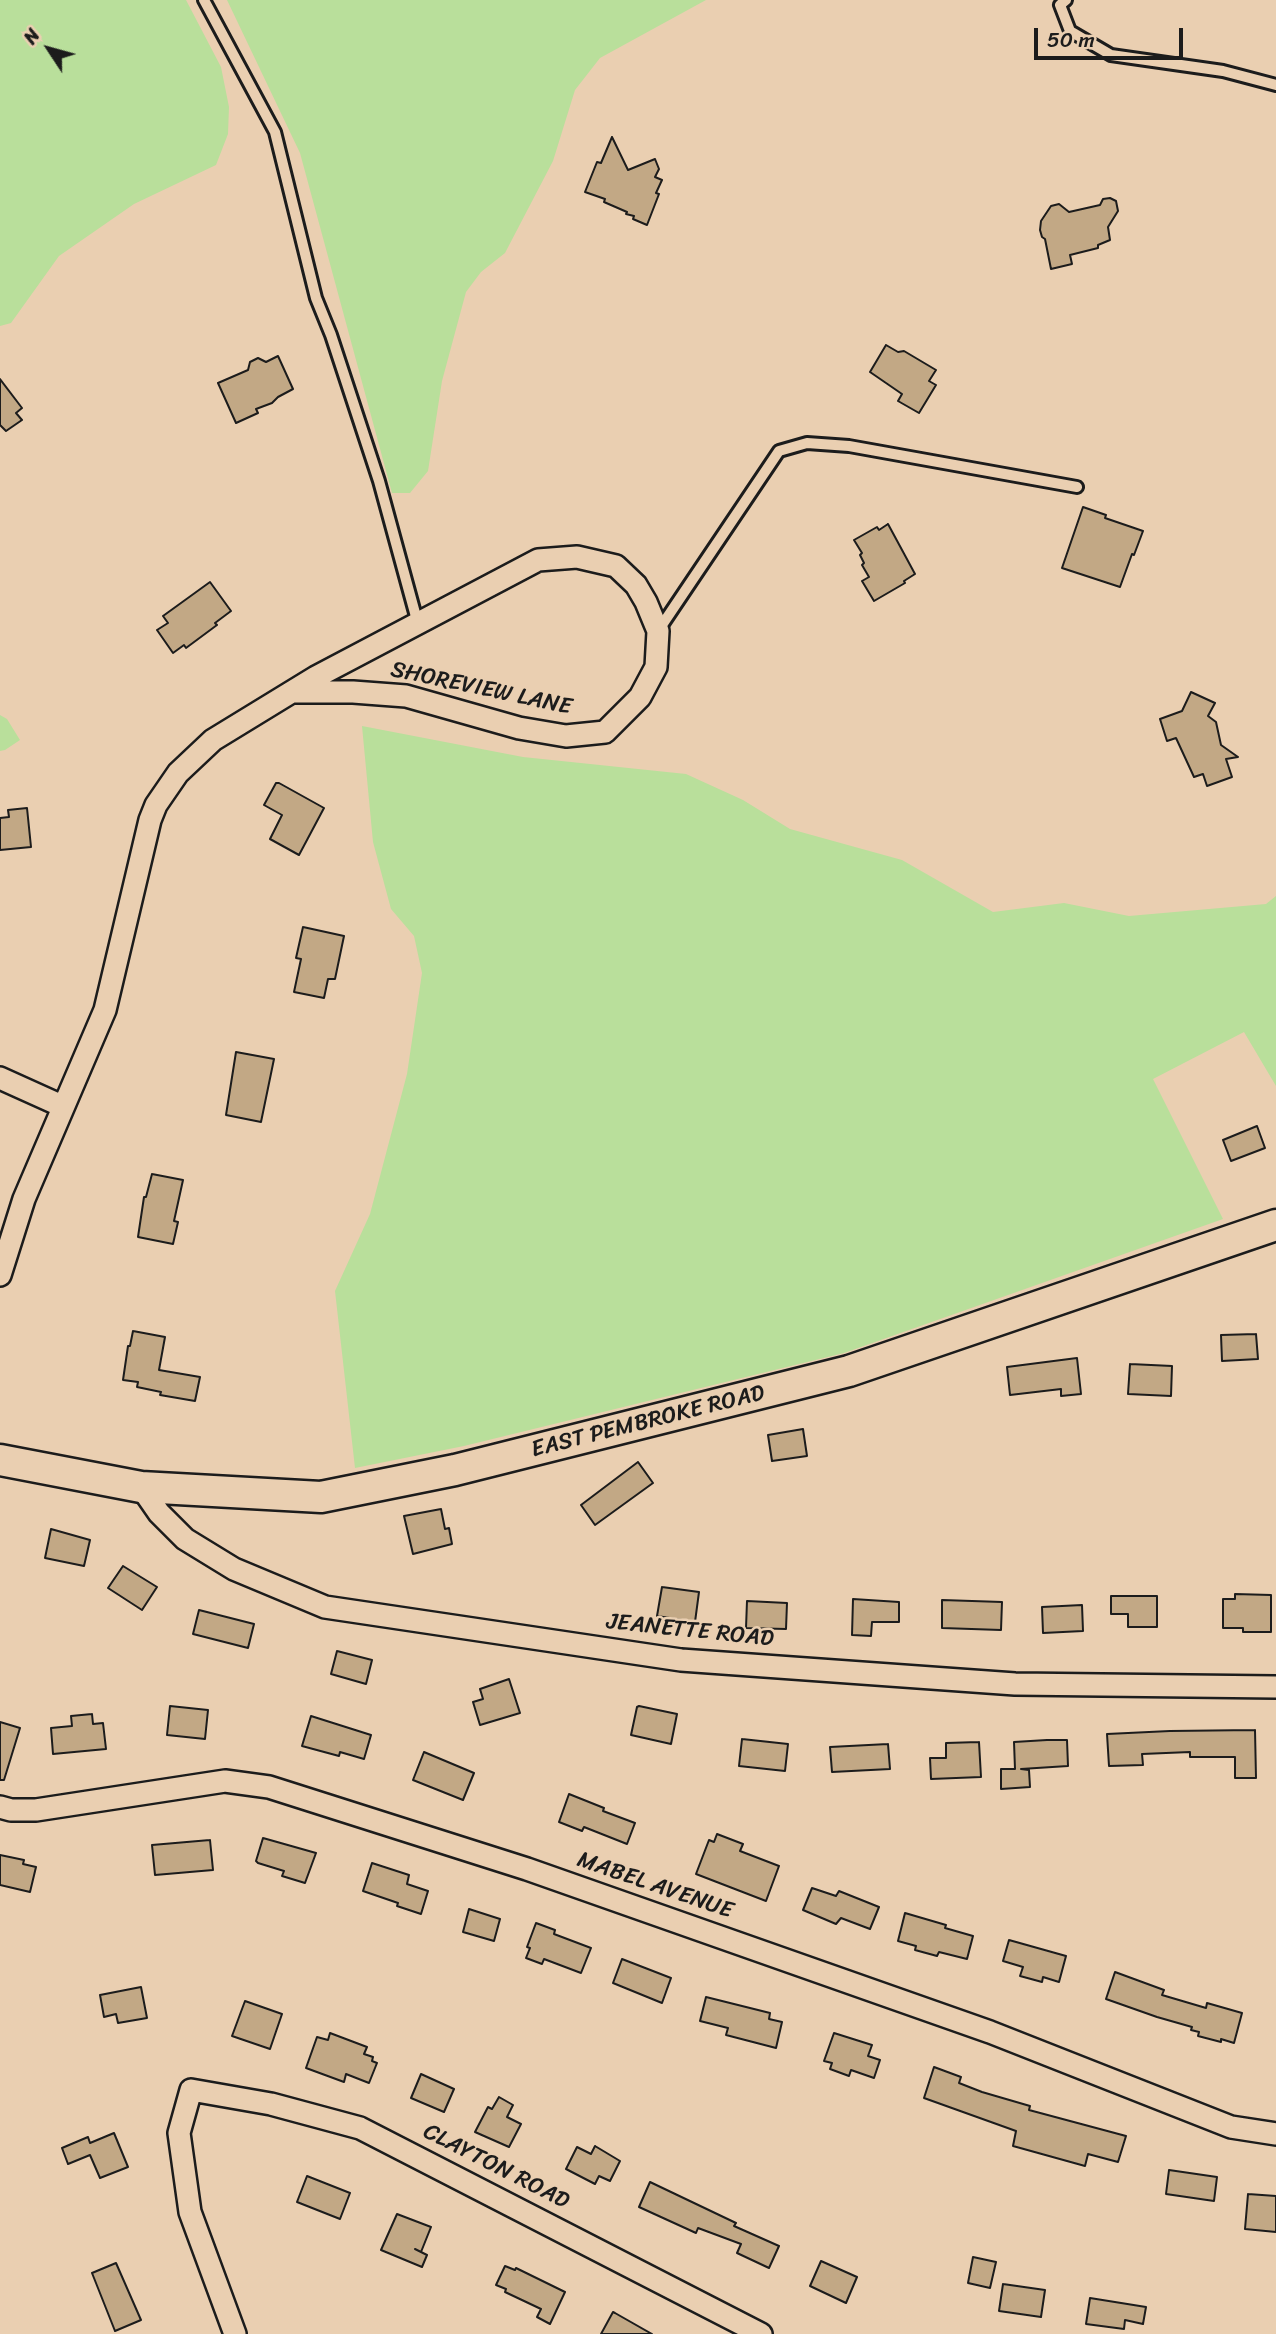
<!DOCTYPE html>
<style>
body{margin:0}
#map{position:relative;width:1276px;height:2334px;overflow:hidden;background:#eacfb1;font-family:Sriracha,sans-serif}
canvas{display:block}
.north{position:absolute;left:14px;top:14px;width:70px;height:70px;-webkit-text-stroke:5px #eacfb1;paint-order:stroke;rotate:306deg;font-size:19px;font-weight:700;line-height:28px;text-align:center;color:#1c1c1c}
.north::after{content:'';display:block;margin:auto;width:24px;height:32px;background:#1c1c1c;clip-path:polygon(50% 0,100% 100%,50% 72%,0 100%)}
.scale{position:absolute;left:1034px;top:28px;width:149px;height:32px;box-sizing:border-box;border:4px solid #1c1c1c;border-top:0;padding-left:9px;font-size:21px;line-height:24px;white-space:nowrap;color:#1c1c1c;-webkit-text-stroke:5px #eacfb1;paint-order:stroke}
</style>
<div id="map">
<canvas width="1276" height="2334"></canvas>
<div class="north">N</div>
<div class="scale">50 m</div>
</div>
<script>
const ctx = document.querySelector('canvas').getContext('2d');
ctx.lineJoin = 'round';
function paint(path, color) { ctx.fillStyle = color; ctx.fill(path, 'evenodd'); }
const poly = rows => new Path2D(rows.map(r => 'M' + r).join(''));
function strokePath(path, color, width, dash) { ctx.strokeStyle = color; ctx.lineWidth = width; ctx.lineCap = dash ? 'butt' : 'round'; ctx.setLineDash(dash || []); ctx.stroke(path); }
function label(font, color, halo, rows, align = 'center') {
  ctx.font = font + ' Sriracha,sans-serif'; ctx.lineWidth = 5; ctx.setLineDash([]); ctx.textBaseline = 'middle'; ctx.strokeStyle = halo; ctx.fillStyle = color; for (const [text, x, y, turn = 0] of rows) {
    ctx.save(); ctx.translate(x, y); ctx.rotate((+turn || 0) * Math.PI / 180); ctx.textAlign = isNaN(turn) ? turn : align; if (halo) ctx.strokeText(text, 0, 0); ctx.fillText(text, 0, 0); ctx.restore();
  }
}
paint(poly([
 [0,0,186,0,221,67,229,107,228,134,216,165,134,204,59,256,11,323,0,326],
 [227,0,706,0,600,58,575,90,553,161,505,253,481,272,466,292,442,381,428,471,410,493,392,493,300,153],
 [0,715,7,719,20,740,5,750,0,751],
 [362,726,523,757,686,774,743,800,790,829,902,860,993,912,1064,903,1129,916,1266,904,1276,896,1276,1086,1244,1032,1153,1079,1223,1219,844,1353,464,1446,355,1468,335,1291,370,1214,407,1074,422,973,414,936,391,909,373,842]
]), '#b9df9b');
const building = poly([
 [612,137,628,170,655,159,659,169,655,177,662,180,656,193,659,194,647,225,633,219,634,216,626,214,627,212,604,202,605,199,585,192,597,162,601,163,612,137],
 [1110,198,1116,201,1118,211,1108,227,1110,240,1098,245,1098,248,1070,255,1072,264,1051,269,1045,239,1042,237,1040,230,1041,221,1051,206,1059,204,1069,212,1100,205,1103,199,1110,198],
 [886,345,898,352,904,351,936,370,929,381,936,385,919,413,898,401,902,394,870,372,886,345],
 [278,356,293,389,278,397,272,403,256,409,258,413,236,423,218,383,248,370,250,362,258,358,266,362,278,356],
 [0,379,22,408,16,413,22,420,6,431,0,425,0,379],
 [1083,507,1106,515,1105,518,1143,531,1134,555,1132,554,1120,587,1062,568,1083,507],
 [888,524,915,574,904,581,905,583,874,601,862,581,869,577,862,565,864,563,860,555,862,553,854,540,877,527,879,530,888,524],
 [210,582,231,611,215,623,217,625,186,648,184,645,173,653,157,630,168,623,163,616,210,582],
 [1191,692,1215,703,1208,716,1216,722,1221,745,1238,757,1226,759,1232,777,1207,786,1203,774,1194,777,1176,738,1167,741,1160,719,1182,711,1191,692],
 [276,783,279,783,324,808,299,855,270,839,282,815,264,805,276,783],
 [27,808,31,847,0,850,0,818,9,817,8,810,27,808],
 [303,927,344,936,335,979,328,979,324,998,294,992,301,959,296,958,303,927],
 [236,1052,274,1059,261,1122,226,1115,236,1052],
 [1257,1126,1265,1148,1231,1161,1223,1140,1257,1126],
 [152,1174,183,1180,174,1221,178,1222,173,1244,138,1237,144,1197,146,1197,152,1174],
 [133,1331,165,1337,159,1370,200,1377,195,1401,160,1395,161,1392,137,1387,138,1382,123,1380,128,1346,130,1346,133,1331],
 [1256,1334,1258,1359,1222,1361,1221,1335,1256,1334],
 [1077,1358,1081,1394,1061,1396,1061,1389,1010,1395,1007,1367,1077,1358],
 [1130,1364,1172,1366,1171,1396,1128,1394,1130,1364],
 [803,1429,807,1456,772,1461,768,1435,803,1429],
 [638,1462,653,1483,595,1525,581,1505,638,1462],
 [441,1509,445,1529,449,1528,452,1544,413,1554,404,1516,441,1509],
 [51,1529,90,1540,84,1566,45,1558,51,1529],
 [123,1566,157,1587,142,1610,108,1588,123,1566],
 [662,1587,699,1592,695,1622,657,1616,662,1587],
 [1235,1594,1271,1595,1271,1632,1243,1632,1243,1628,1223,1628,1223,1599,1235,1599,1235,1594],
 [1111,1596,1157,1596,1157,1627,1128,1627,1128,1614,1111,1614,1111,1596],
 [853,1599,899,1602,899,1622,872,1622,871,1636,852,1635,853,1599],
 [942,1600,1002,1602,1001,1630,942,1628,942,1600],
 [747,1601,787,1603,786,1629,746,1628,747,1601],
 [1082,1605,1083,1631,1043,1633,1042,1607,1082,1605],
 [199,1610,254,1624,248,1648,193,1634,199,1610],
 [337,1651,372,1660,366,1684,331,1674,337,1651],
 [509,1679,520,1713,480,1725,473,1702,483,1699,480,1689,509,1679],
 [170,1706,208,1710,205,1739,167,1735,170,1706],
 [639,1706,677,1714,671,1744,631,1735,637,1707,639,1706],
 [92,1714,93,1724,103,1723,106,1749,53,1754,51,1728,72,1726,71,1716,92,1714],
 [311,1716,371,1735,364,1759,340,1752,339,1756,302,1746,311,1716],
 [0,1722,20,1728,4,1780,0,1780,0,1722],
 [1255,1730,1256,1778,1235,1778,1235,1757,1190,1757,1190,1752,1142,1754,1143,1765,1109,1766,1107,1734,1170,1731,1255,1730],
 [742,1739,788,1744,785,1771,739,1766,742,1739],
 [1047,1740,1067,1740,1068,1766,1021,1769,1029,1770,1030,1787,1001,1789,1001,1769,1015,1769,1014,1742,1047,1740],
 [979,1742,981,1777,931,1779,930,1758,946,1758,946,1743,979,1742],
 [888,1744,890,1769,832,1772,830,1747,888,1744],
 [424,1752,474,1773,463,1800,413,1780,424,1752],
 [569,1794,604,1808,603,1811,635,1823,627,1844,584,1827,582,1831,559,1822,569,1794],
 [717,1834,743,1844,740,1851,779,1866,766,1901,696,1874,709,1840,714,1842,717,1834],
 [263,1838,316,1853,305,1883,282,1876,284,1871,258,1863,256,1861,263,1838],
 [210,1840,213,1870,155,1875,152,1845,210,1840],
 [0,1855,24,1860,23,1864,36,1867,30,1892,0,1885,0,1855],
 [372,1863,409,1875,407,1884,428,1891,421,1914,397,1906,398,1903,363,1891,372,1863],
 [812,1888,836,1896,839,1891,879,1907,870,1929,841,1918,836,1924,803,1910,812,1888],
 [469,1909,500,1919,494,1941,463,1932,469,1909],
 [905,1913,946,1925,945,1928,973,1936,967,1959,939,1952,937,1956,915,1950,916,1946,898,1941,905,1913],
 [536,1923,555,1930,554,1934,591,1948,581,1973,544,1959,542,1964,526,1958,530,1948,527,1947,536,1923],
 [1009,1940,1066,1956,1059,1982,1043,1977,1042,1982,1020,1976,1023,1967,1003,1961,1009,1940],
 [622,1959,671,1978,662,2003,613,1983,622,1959],
 [1115,1972,1164,1990,1162,1995,1206,2008,1207,2003,1242,2013,1234,2043,1221,2039,1221,2042,1198,2036,1199,2032,1191,2030,1192,2027,1157,2017,1106,1999,1115,1972],
 [141,1987,147,2018,118,2023,116,2014,104,2017,100,1995,141,1987],
 [706,1997,770,2013,769,2019,782,2022,776,2048,726,2035,728,2028,700,2021,706,1997],
 [245,2001,282,2014,270,2049,232,2036,245,2001],
 [330,2033,367,2047,364,2054,373,2057,372,2061,377,2063,369,2083,346,2074,344,2082,306,2068,317,2037,328,2040,330,2033],
 [834,2033,872,2045,868,2056,880,2060,874,2078,851,2070,849,2076,830,2069,832,2063,824,2061,834,2033],
 [934,2067,961,2077,959,2083,982,2092,1030,2106,1029,2110,1126,2136,1118,2162,1088,2154,1085,2166,1013,2146,1016,2131,924,2098,934,2067],
 [421,2074,454,2089,444,2112,411,2098,421,2074],
 [499,2097,513,2105,507,2117,521,2124,509,2147,475,2132,488,2107,492,2109,499,2097],
 [114,2133,128,2167,100,2178,90,2155,68,2164,62,2148,88,2137,90,2143,114,2133],
 [595,2146,620,2161,610,2181,599,2176,595,2184,566,2169,577,2147,591,2154,595,2146],
 [1169,2170,1217,2177,1214,2201,1166,2194,1169,2170],
 [307,2176,350,2193,340,2219,297,2202,307,2176],
 [650,2182,736,2223,734,2226,779,2246,769,2268,737,2253,741,2244,698,2228,696,2233,639,2207,650,2182],
 [1248,2194,1276,2196,1276,2232,1245,2229,1248,2194],
 [397,2214,431,2227,421,2252,415,2249,427,2255,422,2267,381,2250,397,2214],
 [973,2257,996,2262,990,2288,968,2283,973,2257],
 [821,2261,857,2277,846,2303,810,2286,821,2261],
 [116,2263,141,2320,115,2331,92,2273,116,2263],
 [505,2266,515,2270,516,2268,565,2292,550,2324,537,2317,541,2309,505,2292,506,2289,496,2285,505,2266],
 [1003,2284,1045,2290,1041,2317,999,2311,1003,2284],
 [1090,2298,1146,2307,1143,2324,1125,2320,1124,2329,1086,2324,1090,2298],
 [613,2312,615,2313,652,2334,601,2334,613,2312]
]);
paint(building, '#c2a885');
strokePath(building, '#1c1c1c', 2);
const lane = poly([
 [204,0,275,132,316,298,331,335,379,481,418,624],
 [1066,0,1060,5,1070,31,1111,55,1223,71,1276,85],
 [658,631,779,451,807,443,849,446,1077,487]
]);
const street = poly([
 [0,1078,62,1106],
 [0,1275,24,1199,105,1010,150,820,156,805,178,773,213,740,316,677,538,560,577,557,616,566,636,585,646,602,658,631,656,667,640,697,605,732,566,736,519,728,406,696,353,692,292,692],
 [141,1487,159,1513,185,1539,234,1569,325,1607,681,1660,1015,1684,1276,1687],
 [0,1807,11,1810,36,1810,225,1781,269,1787,527,1869,990,2032,1231,2127,1276,2134],
 [235,2334,190,2212,179,2133,191,2090,271,2104,360,2128,761,2334]
]);
const secondary = poly([
 [0,1460,141,1487,321,1497,455,1470,849,1371,1276,1225]
]);
strokePath(lane, '#1c1c1c', 16);
strokePath(street, '#1c1c1c', 26);
strokePath(secondary, '#1c1c1c', 35);
strokePath(lane, '#eacfb1', 10);
strokePath(street, '#eacfb1', 21);
strokePath(secondary, '#eacfb1', 30);
label('23px', '#1c1c1c', '#eacfb1', [
 ["SHOREVIEW LANE",481,689,12],
 ["EAST PEMBROKE ROAD",648,1422,-14],
 ["JEANETTE ROAD",690,1631,6],
 ["MABEL AVENUE",655,1886,19],
 ["CLAYTON ROAD",496,2167,27]
]);
</script>
